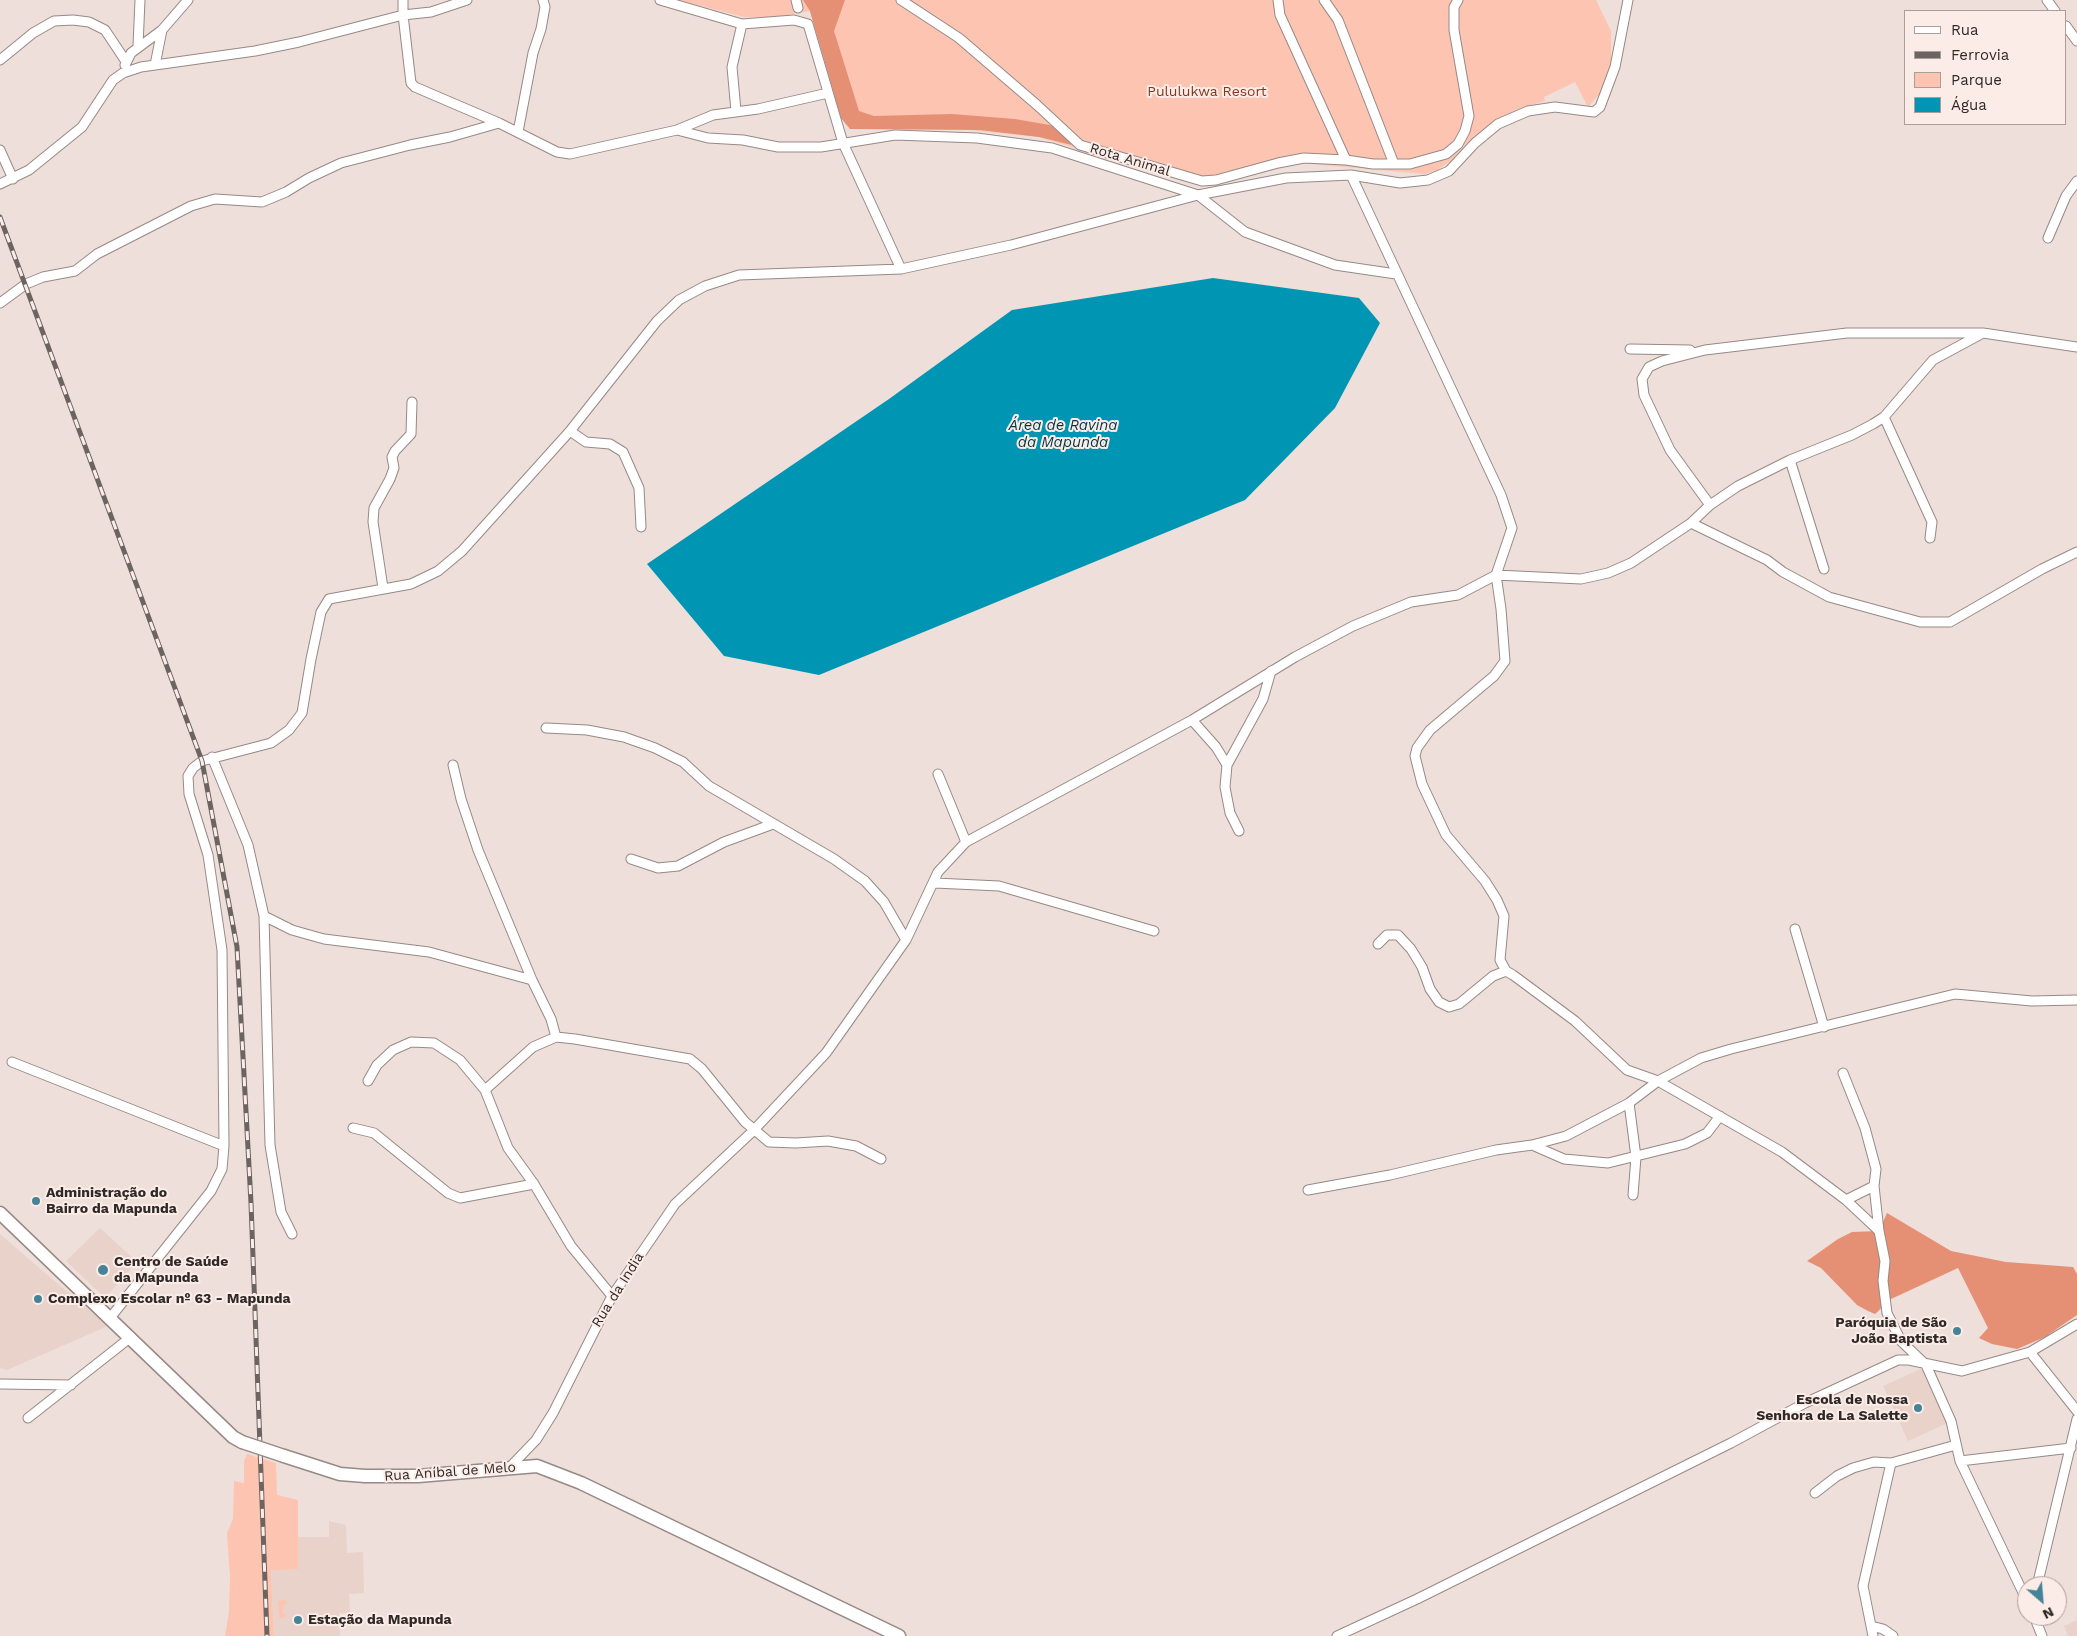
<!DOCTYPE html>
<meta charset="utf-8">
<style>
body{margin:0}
#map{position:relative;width:2077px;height:1636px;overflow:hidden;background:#eedfda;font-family:"Work Sans",sans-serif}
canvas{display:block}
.legend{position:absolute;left:1904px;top:10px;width:162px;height:115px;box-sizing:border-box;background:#fcece7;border:1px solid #aa9e9a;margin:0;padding:6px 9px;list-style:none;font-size:15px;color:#2e2927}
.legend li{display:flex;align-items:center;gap:10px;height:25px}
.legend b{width:25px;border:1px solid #aa9e9a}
.north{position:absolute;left:2017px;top:1576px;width:50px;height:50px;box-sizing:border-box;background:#fcece7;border:1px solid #aa9e9a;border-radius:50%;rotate:153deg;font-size:14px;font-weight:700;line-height:20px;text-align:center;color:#2e2927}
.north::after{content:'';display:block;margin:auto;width:18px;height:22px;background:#438597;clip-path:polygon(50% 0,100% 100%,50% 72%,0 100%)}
</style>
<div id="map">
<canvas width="2077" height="1636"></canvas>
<ul class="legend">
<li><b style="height:6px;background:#fff"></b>Rua</li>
<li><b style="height:6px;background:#6c6461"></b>Ferrovia</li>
<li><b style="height:14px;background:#fdc4b1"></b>Parque</li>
<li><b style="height:14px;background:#0096b3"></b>Água</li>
</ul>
<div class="north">N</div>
</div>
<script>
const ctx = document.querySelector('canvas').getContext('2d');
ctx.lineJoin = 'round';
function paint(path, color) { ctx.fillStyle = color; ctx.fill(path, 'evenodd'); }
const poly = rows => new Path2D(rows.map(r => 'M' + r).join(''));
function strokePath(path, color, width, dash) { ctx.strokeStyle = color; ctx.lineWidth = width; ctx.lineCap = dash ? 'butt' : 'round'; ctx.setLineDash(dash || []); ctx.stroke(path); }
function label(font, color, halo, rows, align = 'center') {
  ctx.font = font + ' "Work Sans",sans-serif'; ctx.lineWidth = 4; ctx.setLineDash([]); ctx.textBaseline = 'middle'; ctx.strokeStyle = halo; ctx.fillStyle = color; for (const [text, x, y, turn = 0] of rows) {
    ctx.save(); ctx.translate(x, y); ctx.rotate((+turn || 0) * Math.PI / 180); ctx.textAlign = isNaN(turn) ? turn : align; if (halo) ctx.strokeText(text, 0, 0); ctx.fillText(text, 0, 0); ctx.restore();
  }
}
paint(poly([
 [100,1228,137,1262,105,1298,66,1261],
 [0,1234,44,1272,108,1326,7,1370,0,1368],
 [1925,1367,1950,1422,1908,1441,1883,1386],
 [329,1521,346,1525,347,1553,363,1552,364,1593,349,1594,350,1613,339,1613,340,1636,274,1636,271,1569,298,1569,298,1537,329,1537],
 [2077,1620,2077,1636,2068,1636,2064,1626]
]), '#e9d2ca');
paint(poly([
 [678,0,1596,0,1611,31,1611,64,1602,91,1588,107,1575,82,1544,97,1545,101,1523,107,1499,118,1465,145,1451,161,1437,170,1425,174,1299,163,1223,182,1198,185,1039,137,950,128,850,129,841,118,810,11,776,17,744,17],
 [247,1454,276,1463,277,1495,298,1500,298,1569,271,1570,274,1636,225,1636,229,1612,230,1576,227,1533,233,1519,234,1481,244,1483,244,1461],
 [286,1600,286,1604,283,1605,283,1614,286,1614,286,1617,279,1618,278,1601]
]), '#fdc4b1');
paint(poly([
 [803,0,845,0,834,31,859,111,874,116,952,114,1015,119,1055,126,1072,145,1039,137,980,130,850,129,841,118,810,11],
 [1887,1213,1951,1251,2006,1262,2073,1267,2077,1274,2077,1315,2045,1337,2017,1349,1992,1344,1979,1338,1988,1328,1958,1268,1891,1299,1875,1314,1868,1311,1857,1305,1821,1268,1807,1261,1838,1239,1852,1232,1879,1231]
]), '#e58f74');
paint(poly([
 [1213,278,1359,298,1380,323,1335,408,1245,500,819,675,724,656,647,564,889,399,1012,310]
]), '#0096b3');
const street = poly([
 [403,0,403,15,411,83,415,87,499,123,557,152,570,154,677,130,713,115,758,109,828,93],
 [660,0,742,24,732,67,736,111],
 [796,0,798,8],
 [901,0,959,38,1037,105,1080,145,1202,181,1216,180,1278,163,1304,158,1346,160,1373,164,1394,164,1338,20,1324,0],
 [1278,0,1280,15,1346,160],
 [2047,0,2055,11],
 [742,24,794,20,808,24,843,143,901,269],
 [2066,26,2077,41],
 [138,46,140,0],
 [0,60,33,33,54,21,73,20,89,22,105,30,125,60],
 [125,65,131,53,162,30,188,0],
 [155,65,162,30],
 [677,130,708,138,743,140,778,147,821,147,895,135,977,138,1052,148,1198,195,1245,232,1335,265,1396,274],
 [518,132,533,53,541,29,545,7,543,0],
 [0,150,13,179],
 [1394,164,1410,164,1446,154,1458,144,1465,131,1469,116,1454,30,1454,7,1458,0],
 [1351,175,1501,495,1512,528,1496,575,1501,609,1505,661,1494,676,1430,730,1417,748,1415,756,1422,784,1446,835,1485,881,1497,900,1504,916,1500,960,1506,971],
 [0,184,29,170,82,127,113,80,123,73,141,67,255,51,299,42,403,15,431,12,467,0],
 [2048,238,2066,196,2077,181],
 [0,303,26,284,43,277,75,271,97,254,191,206,215,199,262,202,286,192,309,178,341,163,410,145,450,137,499,123],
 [1630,349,1690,350],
 [1884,417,1932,522,1930,538],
 [570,431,586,442,610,444,623,452,639,488,641,527],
 [1790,460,1824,569],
 [1710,505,1670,450,1644,395,1642,379,1649,367,1662,361,1705,350,1847,333,1983,333,2077,347],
 [1691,523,1767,560,1783,572,1829,597,1920,622,1950,622,2042,569,2077,552],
 [383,588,373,522,374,508,390,479,394,468,392,457,395,451,411,434,412,402],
 [1192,720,1216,747,1227,765],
 [546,728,587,730,624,737,655,748,683,762,709,786,834,859,865,881,884,902,906,940],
 [212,757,248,845,264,916,270,1145,281,1212,292,1234],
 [453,765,461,799,478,850,532,980],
 [938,774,966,842],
 [1239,831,1230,813,1225,787,1227,765,1263,699,1271,671],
 [631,859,658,868,678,866,724,842,773,824],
 [935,883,999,886,1154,931],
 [264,916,292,930,324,939,429,952,532,980,551,1019,556,1037],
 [1795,929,1824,1027],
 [1378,944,1387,935,1398,935,1411,949,1422,967,1430,989,1439,1002,1449,1007,1459,1004,1493,976,1506,971,1513,975,1575,1021,1627,1070,1658,1081,1782,1152,1846,1200,1879,1231,1885,1261,1883,1281,1887,1313,1901,1341,1926,1365,1951,1421,1960,1461,2027,1601],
 [12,1062,224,1146],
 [1843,1073,1865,1128,1876,1169,1874,1186,1879,1231],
 [368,1081,377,1065,393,1050,411,1042,434,1043,460,1060,485,1090,508,1148,534,1184,571,1246,612,1296],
 [485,1090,533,1047,556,1037,575,1039,690,1059,702,1069,745,1122,769,1142,796,1143,828,1141,856,1146,881,1159],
 [1629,1103,1636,1157,1633,1195],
 [353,1128,374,1133,448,1193,460,1198,534,1184],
 [1532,1145,1564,1159,1608,1163,1685,1144,1707,1133,1720,1116],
 [1308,1190,1390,1175,1496,1150,1532,1145,1566,1136,1629,1103,1658,1081,1701,1058,1731,1049,1955,994,2032,1001,2077,1000],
 [1846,1200,1874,1186],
 [110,1318,211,1191,222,1169,224,1146,222,950,208,855,189,794,188,776,193,768,202,761,271,743,289,730,302,713,311,659,321,612,329,599,411,584,438,571,462,551,570,431,657,321,679,300,705,286,739,275,901,269,1011,245,1198,195,1286,178,1351,175,1400,183,1428,180,1449,171,1475,143,1498,124,1528,111,1555,107,1594,112,1600,107,1615,67,1628,0],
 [2030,1352,2077,1411],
 [0,1384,71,1385],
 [28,1418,131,1337],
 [1960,1461,2071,1448],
 [509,1468,536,1440,553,1413,612,1296,675,1204,753,1131,826,1053,906,940,938,872,966,842,1192,720,1295,657,1353,626,1411,602,1458,595,1496,575,1581,579,1608,573,1631,563,1691,523,1710,505,1738,486,1790,460,1852,435,1873,424,1884,417,1933,360,1983,333],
 [1815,1493,1837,1476,1853,1468,1874,1462,1891,1463,1956,1445],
 [2037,1586,2077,1419],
 [2034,1616,2042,1636],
 [1871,1626,1883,1629,1893,1636],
 [1337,1636,1417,1599,1731,1443,1805,1403,1898,1360,1909,1360,1962,1371,2030,1352,2077,1324],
 [1873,1636,1863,1586,1891,1463]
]);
const secondary = poly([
 [0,1213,233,1437,242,1442],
 [284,1456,340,1474,365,1476,418,1476,537,1466,581,1483,899,1636]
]);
strokePath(street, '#978985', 11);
strokePath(secondary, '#978985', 15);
strokePath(street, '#fff', 9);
strokePath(secondary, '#fff', 12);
const rail = poly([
 [0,217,202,761,237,947,251,1203,267,1636]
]);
strokePath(rail, '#6c6461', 5);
strokePath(rail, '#fcece7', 3, [9]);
const secondaryBridge = poly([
 [242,1442,284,1456]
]);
strokePath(secondaryBridge, '#978985', 15, []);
strokePath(secondaryBridge, '#fff', 12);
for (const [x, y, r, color] of [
 [36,1201,5,"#438597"],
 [103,1270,6,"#438597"],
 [38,1299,5,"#438597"],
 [1957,1331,5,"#438597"],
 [1918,1408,5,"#438597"],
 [298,1620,5,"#438597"]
]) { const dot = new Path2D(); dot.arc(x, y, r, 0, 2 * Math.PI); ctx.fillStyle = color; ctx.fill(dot); strokePath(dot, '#fcece7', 2); }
label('14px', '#82351a', '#fcece7', [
 ["Pululukwa Resort",1207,92]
]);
label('14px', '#2e2927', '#fcece7', [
 ["Rota Animal",1130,160,17],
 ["Rua da India",618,1290,-58],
 ["Rua Aníbal de Melo",450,1472,-4]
]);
label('bold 14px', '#2e2927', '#fcece7', [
 ["Administração do",46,1193],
 ["Bairro da Mapunda",46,1209],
 ["Centro de Saúde",114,1262],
 ["da Mapunda",114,1278],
 ["Complexo Escolar nº 63 - Mapunda",48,1299],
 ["Paróquia de São",1947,1323,"right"],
 ["João Baptista",1947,1339,"right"],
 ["Escola de Nossa",1908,1400,"right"],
 ["Senhora de La Salette",1908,1416,"right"],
 ["Estação da Mapunda",308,1620]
], 'left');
label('italic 15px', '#003744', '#fcece7', [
 ["Área de Ravina",1063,426],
 ["da Mapunda",1063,443]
]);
</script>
